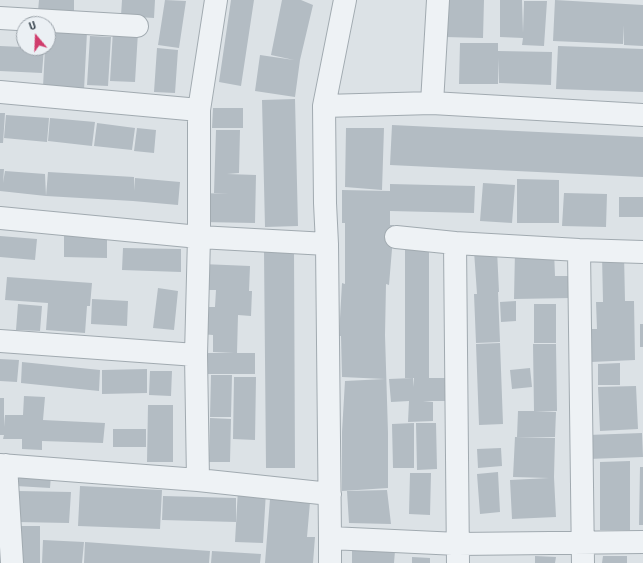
<!DOCTYPE html>
<style>
body{margin:0}
#map{position:relative;width:643px;height:563px;overflow:hidden;background:#dce2e6;font-family:"Archivo Narrow",sans-serif}
canvas{display:block}
.north{position:absolute;left:16px;top:16px;width:40px;height:40px;box-sizing:border-box;background:#ebf0f4;border:1px solid #9ca4ab;border-radius:50%;rotate:341deg;font-size:11px;font-weight:700;line-height:16px;text-align:center;color:#25323d}
.north::after{content:'';display:block;margin:auto;width:14px;height:18px;background:#d03c6c;clip-path:polygon(50% 0,100% 100%,50% 72%,0 100%)}
</style>
<div id="map">
<canvas width="643" height="563"></canvas>
<div class="north">U</div>
</div>
<script>
const ctx = document.querySelector('canvas').getContext('2d');
ctx.lineJoin = 'round';
function paint(path, color) { ctx.fillStyle = color; ctx.fill(path, 'evenodd'); }
const poly = rows => new Path2D(rows.map(r => 'M' + r).join(''));
function strokePath(path, color, width, dash) { ctx.strokeStyle = color; ctx.lineWidth = width; ctx.lineCap = dash ? 'butt' : 'round'; ctx.setLineDash(dash || []); ctx.stroke(path); }
paint(poly([
 [39,0,74,0,74,12,38,11],
 [122,0,155,0,154,18,121,16],
 [165,0,186,1,179,48,158,45],
 [231,0,254,0,241,86,219,82],
 [282,0,301,0,313,5,300,60,295,97,255,91,260,55,294,60,271,55],
 [445,0,484,0,483,38,445,37],
 [500,0,522,0,523,33,524,1,547,1,544,46,522,45,523,38,500,37],
 [555,0,643,5,643,46,624,45,624,25,623,44,553,41],
 [48,29,87,32,84,90,43,87,45,48,48,48],
 [113,30,138,32,135,82,110,81],
 [90,36,111,37,108,86,87,85],
 [460,43,498,43,498,51,552,52,551,85,499,83,498,58,498,84,459,84],
 [0,46,44,48,42,73,0,71],
 [558,46,643,49,643,92,556,89],
 [157,48,178,50,175,93,154,92],
 [295,99,298,226,265,227,262,100],
 [213,108,243,108,243,128,212,128],
 [0,113,5,113,3,143,0,143],
 [6,115,49,118,47,142,4,138],
 [50,118,95,122,92,146,48,141],
 [97,123,135,128,132,150,94,146],
 [392,125,643,137,643,177,390,165],
 [137,128,156,130,154,153,134,151],
 [346,128,384,128,382,190,345,187],
 [216,130,240,130,239,173,227,174,256,175,255,223,202,222,203,193,229,194,214,193],
 [0,169,4,169,3,183,5,171,45,174,46,196,48,172,134,177,134,191,135,178,180,182,178,205,133,201,46,196,0,191],
 [517,179,559,180,559,223,517,223],
 [483,183,515,185,512,223,480,221],
 [390,184,475,186,474,213,390,211,390,225,394,225,389,285,386,284,385,335,388,433,388,488,342,491,342,432,345,381,385,379,342,377,341,336,339,336,342,283,345,284,345,223,342,223,342,190,390,191],
 [564,193,607,194,606,227,562,226],
 [619,197,643,197,643,217,619,217],
 [64,235,107,235,107,258,64,257],
 [0,236,37,239,35,260,0,257],
 [429,246,429,378,447,378,448,401,423,401,433,402,433,421,408,422,409,401,391,402,389,379,413,378,414,387,414,378,405,378,405,247],
 [123,248,181,249,181,272,122,270],
 [294,250,295,468,266,468,264,251],
 [497,250,499,292,498,292,500,342,476,343,474,294,477,294,474,251],
 [515,251,554,251,555,276,570,276,571,298,514,299],
 [624,254,625,301,634,301,635,360,591,362,590,329,597,329,596,302,603,302,602,255],
 [202,264,250,266,249,291,252,291,251,316,238,315,237,353,255,353,255,374,204,374,204,353,234,353,213,352,213,335,200,334,201,307,215,307,216,290,201,290],
 [7,277,92,283,90,306,87,306,85,333,46,330,48,303,5,300],
 [158,288,178,291,174,330,153,328],
 [92,299,128,301,127,326,91,324],
 [516,301,516,321,501,322,500,302],
 [18,304,42,306,40,331,16,330],
 [534,304,556,304,556,343,534,343],
 [640,324,643,324,643,347,640,347],
 [500,343,503,424,479,425,476,344],
 [533,344,556,344,557,411,535,411,556,412,555,437,517,437,518,411,534,411],
 [0,359,19,360,17,382,0,381],
 [22,362,100,370,99,391,21,383],
 [620,363,620,385,598,385,598,364],
 [530,368,532,387,512,389,510,370],
 [147,369,147,393,102,394,102,370],
 [150,371,172,371,171,396,149,395],
 [211,375,232,375,231,417,210,417],
 [234,377,256,377,255,440,233,439],
 [636,386,638,429,600,431,598,387],
 [24,396,45,397,43,420,105,423,103,443,42,441,42,450,22,449,22,439,3,439,4,435,0,435,0,398,4,398,4,427,5,415,23,415],
 [148,405,173,405,173,462,147,462],
 [210,418,231,419,230,462,209,462],
 [414,423,414,468,393,468,392,424],
 [416,423,436,423,437,469,417,470],
 [113,429,146,429,146,447,113,447],
 [642,433,643,457,588,459,588,435],
 [515,437,555,438,554,477,556,517,512,519,510,480,549,478,513,477],
 [501,448,502,466,478,468,477,449],
 [630,461,630,530,600,530,600,462],
 [640,467,643,467,643,525,639,525],
 [498,472,500,512,480,514,477,474],
 [410,473,431,473,430,515,409,514],
 [17,474,51,475,50,488,16,486],
 [80,486,162,490,160,529,78,526],
 [238,489,266,491,263,543,235,542],
 [387,490,391,524,349,523,347,491],
 [18,491,71,492,69,523,17,522],
 [163,496,236,498,236,522,162,520],
 [270,499,310,502,307,537,315,537,313,563,265,563],
 [15,526,40,526,40,563,15,563],
 [43,540,84,542,82,563,42,563],
 [85,542,210,551,209,563,84,563],
 [352,549,395,551,394,563,352,563],
 [212,551,261,554,260,563,211,563],
 [535,556,556,557,555,563,535,563],
 [603,556,627,556,627,563,602,563],
 [412,557,430,558,430,563,412,563]
]), '#b3bcc3');
const minor = poly([
 [0,18,137,26],
 [0,92,199,110],
 [432,103,438,0],
 [324,106,345,0],
 [0,218,199,237,327,244],
 [396,237,455,243],
 [579,250,583,563],
 [0,341,196,355],
 [0,465,198,480,330,494],
 [6,465,12,563],
 [198,480,196,355,199,237,199,110,216,0],
 [330,538,327,244,325,203,324,106,432,103,643,115],
 [330,563,330,538,458,544,643,542],
 [458,563,455,243,579,250,643,252]
]);
strokePath(minor, '#a1aab0', 24);
strokePath(minor, '#eef2f5', 22);
</script>
